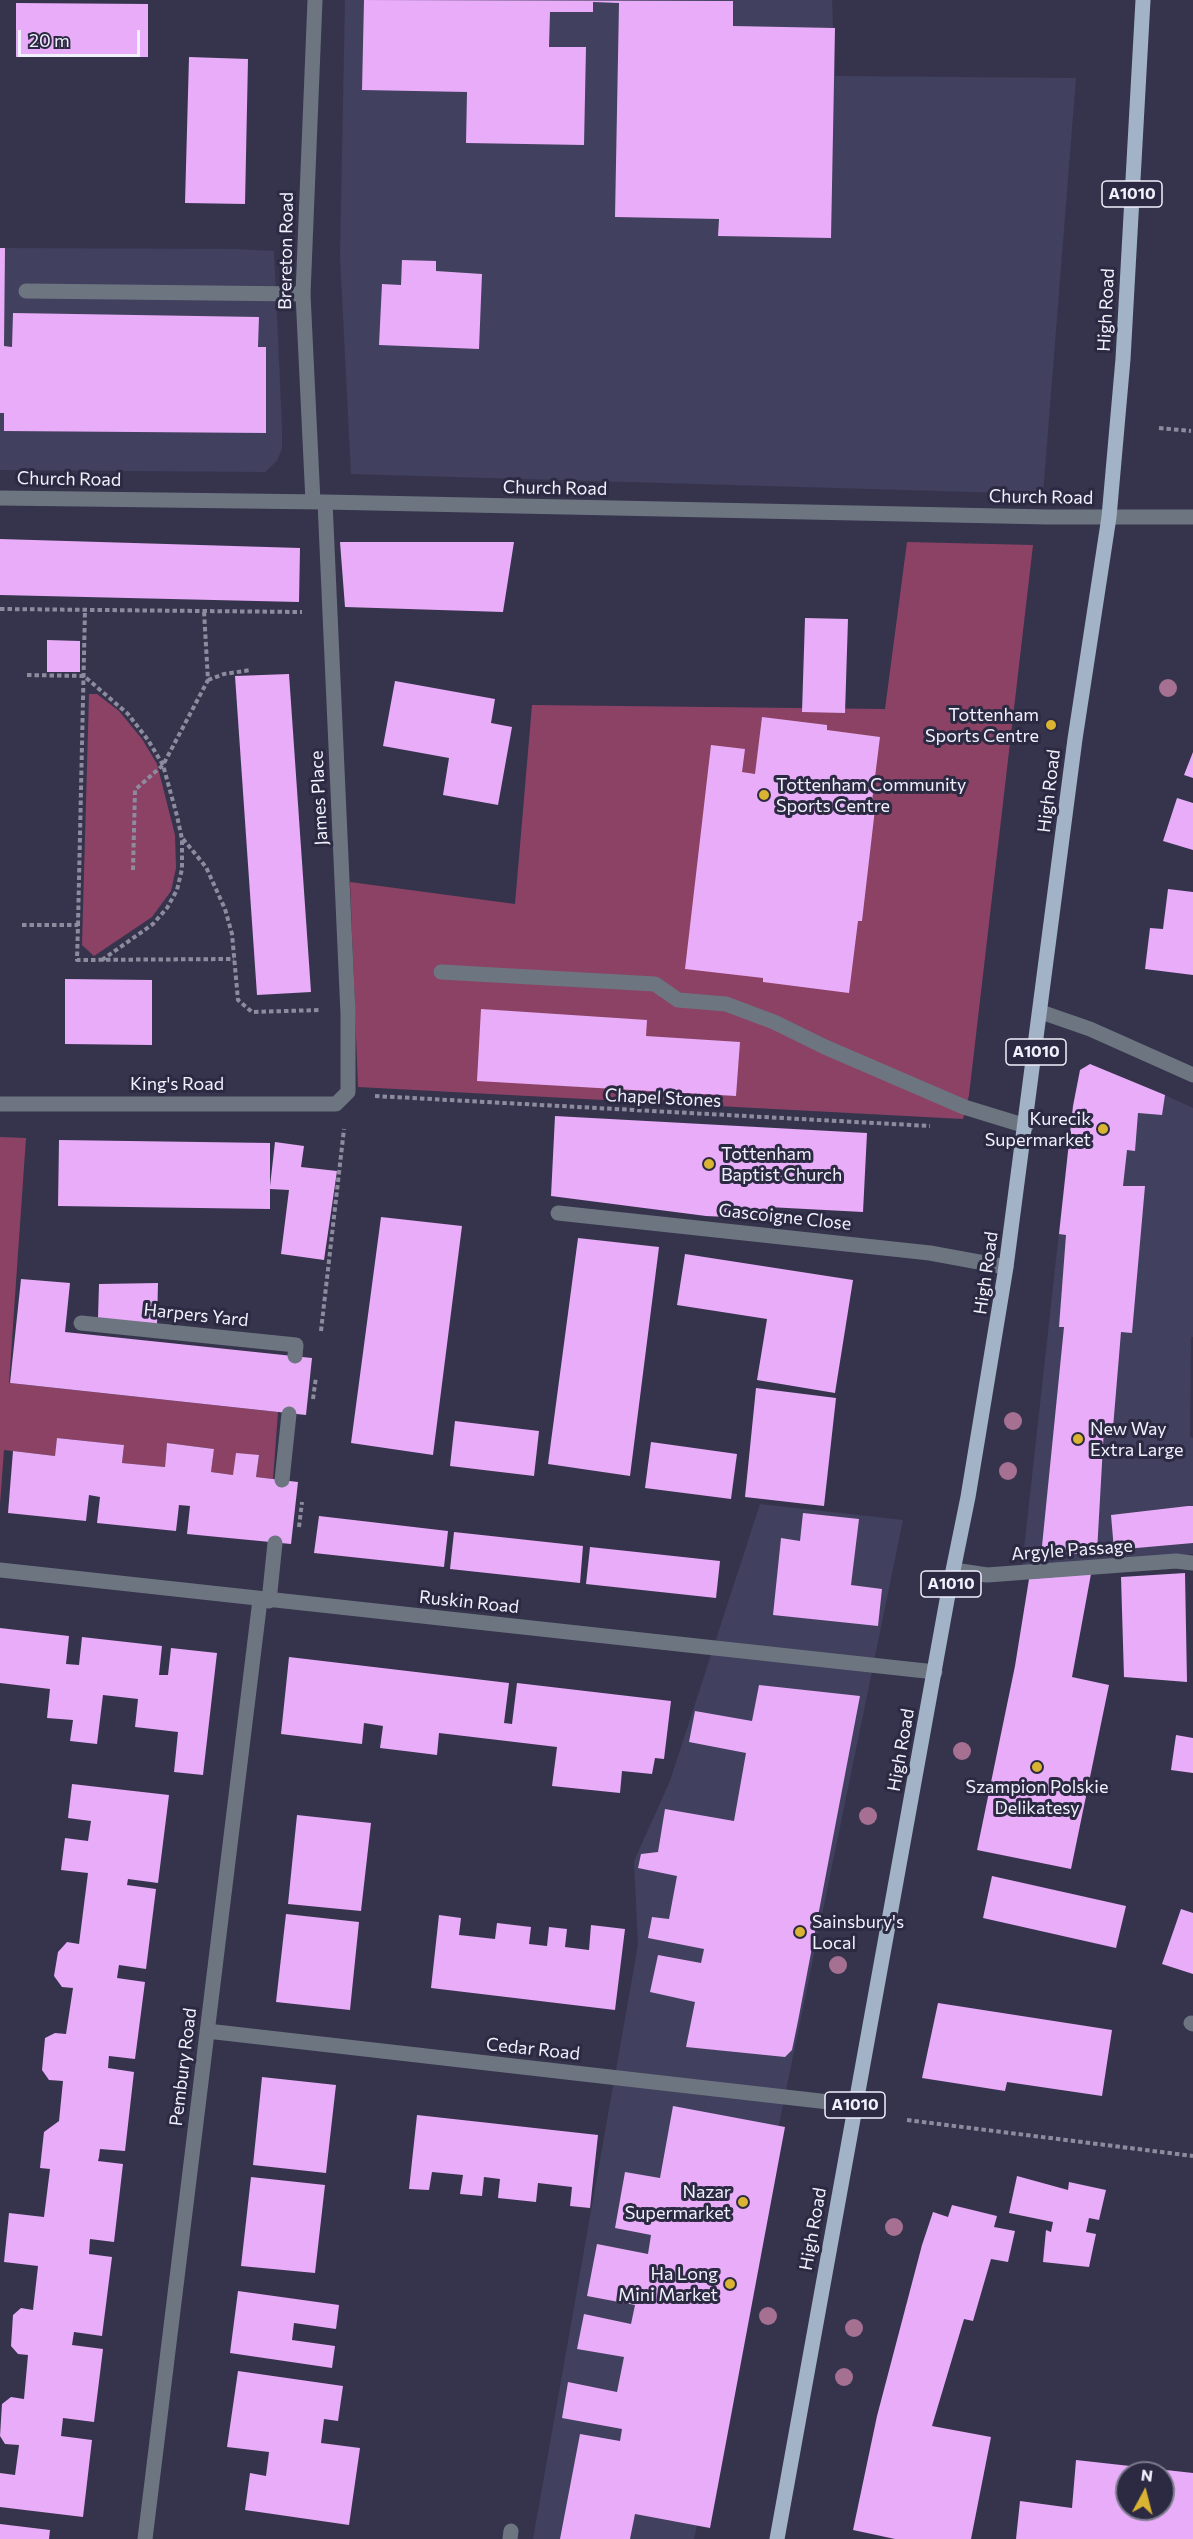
<!DOCTYPE html>
<style>
body{margin:0}
#map{position:relative;width:1193px;height:2539px;overflow:hidden;background:#36344d;font-family:Commissioner,sans-serif}
canvas{display:block}
.north{position:absolute;left:1115px;top:2461px;width:60px;height:60px;box-sizing:border-box;background:#2c2a42;border:2px solid #7b7a8d;border-radius:50%;rotate:7deg;font-size:16px;font-weight:700;line-height:24px;text-align:center;color:#f1f1fe}
.north::after{content:'';display:block;margin:auto;width:21px;height:27px;background:#dab333;clip-path:polygon(50% 0,100% 100%,50% 72%,0 100%)}
.scale{position:absolute;left:18px;top:30px;width:122px;height:27px;box-sizing:border-box;border:3px solid #f1f1fe;border-top:0;padding-left:8px;font-size:18px;line-height:21px;white-space:nowrap;color:#f1f1fe;-webkit-text-stroke:4px #2c2a42;paint-order:stroke}
</style>
<div id="map">
<canvas width="1193" height="2539"></canvas>
<div class="north">N</div>
<div class="scale">20 m</div>
</div>
<script>
const ctx = document.querySelector('canvas').getContext('2d');
ctx.lineJoin = 'round';
function paint(path, color) { ctx.fillStyle = color; ctx.fill(path, 'evenodd'); }
const poly = rows => new Path2D(rows.map(r => 'M' + r).join(''));
function strokePath(path, color, width, dash) { ctx.strokeStyle = color; ctx.lineWidth = width; ctx.lineCap = dash ? 'butt' : 'round'; ctx.setLineDash(dash || []); ctx.stroke(path); }
function label(font, color, halo, rows, align = 'center') {
  ctx.font = font + ' Commissioner,sans-serif'; ctx.lineWidth = 6; ctx.setLineDash([]); ctx.textBaseline = 'middle'; ctx.strokeStyle = halo; ctx.fillStyle = color; for (const [text, x, y, turn = 0] of rows) {
    ctx.save(); ctx.translate(x, y); ctx.rotate((+turn || 0) * Math.PI / 180); ctx.textAlign = isNaN(turn) ? turn : align; if (halo) ctx.strokeText(text, 0, 0); ctx.fillText(text, 0, 0); ctx.restore();
  }
}
paint(poly([
 [345,0,832,0,835,76,1076,78,1043,494,351,474,340,256],
 [0,248,237,249,274,251,282,427,282,449,277,461,265,472,0,470],
 [1080,1070,1165,1095,1193,1108,1193,1337,1191,1337,1190,1437,1193,1438,1193,1554,1022,1567,1073,1106],
 [760,1504,903,1520,694,2539,533,2539,638,1945,634,1861,670,1781]
]), '#41405e');
paint(poly([
 [907,542,1033,545,969,1095,963,1119,358,1087,350,882,515,904,532,705,885,709],
 [89,694,97,694,119,711,142,739,157,764,175,835,176,868,171,891,152,917,94,956,82,945],
 [0,1137,26,1138,9,1383,278,1412,273,1479,256,1477,259,1456,233,1475,211,1472,214,1449,167,1443,165,1467,122,1463,124,1445,58,1438,55,1456,4,1450,0,1504]
]), '#8c4265');
paint(poly([
 [364,0,733,1,733,26,835,28,831,238,718,236,719,219,615,217,619,3,593,2,593,12,550,12,549,47,586,47,584,145,466,143,467,92,362,90],
 [16,3,148,4,148,57,16,57],
 [189,57,248,59,245,204,185,203],
 [0,248,5,248,4,346,12,347,13,313,259,317,258,347,266,347,266,433,4,431,4,413,0,413],
 [402,260,436,261,436,271,482,274,479,349,379,345,382,284,401,285],
 [0,539,300,548,299,602,0,595],
 [340,542,514,542,503,612,345,607],
 [805,618,848,619,845,713,802,712],
 [47,640,80,641,80,672,47,672],
 [289,674,311,992,257,995,235,676],
 [395,681,495,699,491,723,512,727,498,805,443,795,449,758,383,746],
 [762,717,827,725,827,730,880,737,871,809,875,809,862,921,858,921,849,993,763,982,763,978,685,969,711,745,745,749,742,772,755,774],
 [1193,752,1193,778,1184,775],
 [1177,798,1193,803,1193,850,1163,841],
 [1168,889,1193,892,1193,975,1145,969,1150,928,1163,929],
 [65,979,152,980,152,1045,65,1044],
 [481,1009,647,1020,646,1036,740,1042,736,1096,477,1081],
 [1090,1064,1165,1095,1162,1115,1138,1113,1135,1151,1127,1150,1123,1186,1145,1186,1132,1333,1121,1332,1113,1428,1104,1428,1097,1552,1050,1556,1042,1546,1064,1327,1059,1327,1066,1235,1059,1234,1073,1106,1080,1070],
 [555,1116,867,1133,863,1212,768,1207,767,1219,706,1216,551,1196],
 [59,1140,270,1143,270,1186,275,1142,304,1146,301,1167,337,1171,324,1260,281,1254,289,1190,270,1189,270,1209,58,1206],
 [381,1217,462,1226,433,1455,351,1443],
 [578,1238,659,1247,630,1476,548,1464],
 [685,1254,853,1280,835,1393,757,1380,767,1319,677,1305],
 [21,1279,70,1283,65,1332,312,1358,306,1415,10,1383],
 [158,1283,157,1325,98,1318,99,1284],
 [756,1388,836,1398,824,1506,745,1497],
 [455,1421,539,1431,534,1476,450,1466],
 [57,1438,124,1445,122,1463,165,1467,167,1443,214,1449,211,1472,233,1475,236,1453,259,1455,256,1477,298,1482,291,1544,187,1534,190,1506,179,1505,176,1531,97,1523,100,1497,89,1495,86,1521,8,1513,13,1451,55,1456],
 [651,1442,737,1454,731,1499,645,1488],
 [1188,1506,1193,1506,1193,1543,1114,1550,1111,1515],
 [803,1513,859,1519,851,1585,882,1589,878,1626,773,1615,781,1538,800,1541],
 [319,1516,448,1531,444,1567,314,1553],
 [454,1532,583,1546,580,1583,450,1569],
 [590,1547,720,1561,716,1598,586,1584],
 [1185,1573,1187,1682,1124,1677,1121,1577],
 [1091,1574,1072,1677,1109,1685,1071,1869,977,1850,1015,1666,1029,1579],
 [0,1628,69,1636,66,1664,79,1665,82,1637,162,1646,159,1675,168,1675,171,1648,217,1653,203,1775,174,1772,178,1732,135,1727,138,1699,103,1695,97,1744,70,1741,73,1720,47,1718,50,1689,0,1683],
 [289,1657,509,1683,504,1723,512,1724,517,1683,671,1701,664,1759,655,1758,652,1774,622,1771,620,1793,552,1786,557,1747,439,1733,437,1755,413,1752,380,1748,383,1726,364,1723,362,1744,281,1734],
 [759,1685,860,1696,798,2021,792,2050,785,2057,686,2047,695,2002,650,1992,658,1955,701,1963,704,1949,648,1938,652,1917,669,1919,677,1876,638,1868,641,1854,658,1852,665,1809,734,1821,746,1753,689,1742,695,1711,752,1721],
 [1176,1735,1193,1738,1193,1773,1171,1770],
 [72,1784,169,1795,158,1883,128,1879,127,1885,156,1889,146,1969,119,1965,117,1978,145,1982,135,2059,109,2056,108,2068,134,2072,125,2151,100,2149,99,2157,98,2161,123,2164,114,2242,90,2239,89,2254,112,2257,102,2336,74,2332,72,2345,103,2349,94,2422,63,2418,61,2436,92,2440,83,2517,0,2507,0,2473,15,2475,19,2445,5,2444,0,2436,2,2404,11,2397,24,2399,28,2355,18,2354,11,2346,13,2315,21,2308,33,2310,38,2266,4,2262,9,2213,44,2217,50,2169,40,2168,44,2132,59,2121,63,2081,49,2080,42,2070,45,2038,55,2033,66,2034,73,1988,62,1987,54,1976,58,1952,67,1942,79,1944,88,1873,61,1870,65,1838,88,1841,91,1821,68,1818],
 [297,1815,371,1823,361,1911,288,1904],
 [992,1876,1126,1906,1116,1948,983,1918],
 [1181,1909,1193,1913,1193,1974,1162,1964],
 [286,1914,359,1922,350,2010,276,2002],
 [439,1915,461,1918,459,1935,495,1939,497,1923,531,1927,529,1944,547,1946,549,1927,567,1929,565,1947,589,1950,591,1925,625,1929,615,2010,431,1988],
 [938,2003,1112,2030,1102,2096,1007,2082,1005,2091,922,2078],
 [262,2077,336,2085,326,2173,253,2165],
 [673,2106,785,2127,710,2528,635,2514,630,2539,560,2539,580,2434,620,2441,622,2429,562,2418,568,2382,617,2392,624,2357,577,2349,584,2314,631,2324,635,2305,587,2296,597,2244,648,2254,651,2235,615,2228,625,2172,660,2178],
 [417,2115,598,2135,590,2208,570,2206,572,2187,538,2183,536,2202,498,2198,500,2179,484,2177,482,2196,460,2194,463,2175,432,2172,429,2190,409,2189],
 [1017,2176,1068,2190,1069,2182,1106,2190,1099,2220,1089,2218,1086,2232,1096,2234,1089,2267,1043,2262,1046,2230,1051,2232,1053,2222,1009,2213],
 [251,2177,325,2185,315,2273,241,2266],
 [952,2205,997,2216,994,2227,1015,2231,1008,2262,991,2259,973,2321,964,2319,932,2426,991,2437,971,2539,895,2539,853,2530,877,2416,922,2245,933,2212,948,2217],
 [238,2291,339,2305,336,2329,294,2323,292,2340,335,2346,332,2368,230,2353],
 [238,2371,343,2386,338,2421,324,2419,321,2443,360,2448,349,2525,245,2510,250,2473,266,2476,269,2452,227,2447],
 [1076,2460,1193,2473,1193,2539,1016,2539,1020,2501,1072,2508],
 [1127,2473,1163,2473,1163,2509,1127,2509],
 [0,2524,50,2530,49,2539,0,2539]
]), '#e8acf8');
strokePath(poly([
 [1159,428,1191,431],
 [0,609,302,612],
 [27,675,84,676,128,714,148,740,163,765,177,816,182,839,182,869,177,890,167,908,153,924,102,960],
 [208,680,224,674,251,670],
 [183,839,206,867,225,909,232,934,238,1000,252,1012,320,1010],
 [133,870,135,790,163,765,208,680,204,611],
 [22,925,78,925,77,960,234,959],
 [78,925,85,610],
 [375,1096,930,1126],
 [321,1331,344,1129],
 [313,1399,316,1377],
 [299,1527,302,1502],
 [907,2120,1193,2156]
]), '#8d8c9f', 4, [4.5, 3]);
strokePath(poly([
 [26,291,303,294],
 [441,972,655,984,678,1000,726,1004,774,1022,825,1047,964,1107,1026,1126],
 [81,1323,296,1345,295,1356],
 [282,1480,289,1414],
 [954,1570,987,1575,1176,1561,1193,1563],
 [269,1601,275,1543],
 [510,2539,511,2531]
]), '#6d7680', 15);
strokePath(poly([
 [0,498,325,502,1048,517,1193,517],
 [313,502,303,294,315,0],
 [1041,1012,1090,1029,1193,1075],
 [0,1104,336,1104,348,1092,348,1014,325,502],
 [558,1213,930,1253,1006,1267],
 [0,1570,935,1672],
 [1191,2023,1193,2024],
 [207,2031,855,2105],
 [145,2539,260,1600]
]), '#6d7680', 15);
strokePath(poly([
 [777,2539,947,1600,968,1497,1006,1267,1075,739,1109,517,1123,359,1143,0]
]), '#a2b3c8', 15);
ctx.fillStyle = '#a57092';
for (const [x, y] of [
 [1168,688],
 [1013,1421],
 [1008,1471],
 [962,1751],
 [868,1816],
 [838,1965],
 [894,2227],
 [768,2316],
 [854,2328],
 [844,2377]
]) { ctx.beginPath(); ctx.arc(x, y, 9, 0, 2 * Math.PI); ctx.fill(); }
for (const [x, y, r, color] of [
 [1051,725,6,"#dab333"],
 [764,795,6,"#dab333"],
 [1103,1129,6,"#dab333"],
 [709,1164,6,"#dab333"],
 [1078,1439,6,"#dab333"],
 [1037,1767,6,"#dab333"],
 [800,1932,6,"#dab333"],
 [743,2202,6,"#dab333"],
 [730,2284,6,"#dab333"]
]) { const dot = new Path2D(); dot.arc(x, y, r, 0, 2 * Math.PI); ctx.fillStyle = color; ctx.fill(dot); strokePath(dot, '#2c2a42', 2); }
for (const [x, y, w] of [
 [1132,194,60],
 [1036,1052,60],
 [951,1584,60],
 [855,2105,60]
]) { const box = new Path2D(); box.roundRect(x - w / 2, y - 13, w, 26, 4.5); ctx.fillStyle = '#2c2a42'; ctx.fill(box); strokePath(box, '#f1f1fe', 1.5); }
label('bold 16px', '#f1f1fe', null, [
 ["A1010",1132,194],
 ["A1010",1036,1052],
 ["A1010",951,1584],
 ["A1010",855,2105]
]);
label('18px', '#f1f1fe', '#2c2a42', [
 ["Brereton Road",286,251,-89],
 ["High Road",1106,310,-87],
 ["Church Road",69,479,1],
 ["Church Road",555,488,1],
 ["Church Road",1041,497,1],
 ["High Road",1049,791,-83],
 ["James Place",319,798,-93],
 ["King's Road",177,1084],
 ["Chapel Stones",663,1098,3],
 ["Gascoigne Close",785,1217,6],
 ["High Road",986,1273,-82],
 ["Harpers Yard",196,1315,6],
 ["Argyle Passage",1072,1550,-4],
 ["Ruskin Road",469,1602,6],
 ["High Road",901,1750,-80],
 ["Cedar Road",533,2049,6],
 ["Pembury Road",183,2067,-83],
 ["High Road",813,2229,-80]
]);
label('18px', '#f1f1fe', '#2c2a42', [
 ["Tottenham",1039,715],
 ["Sports Centre",1039,736],
 ["Tottenham Community",776,785,"left"],
 ["Sports Centre",776,806,"left"],
 ["Kurecik",1091,1119],
 ["Supermarket",1091,1140],
 ["Tottenham",721,1154,"left"],
 ["Baptist Church",721,1175,"left"],
 ["New Way",1090,1429,"left"],
 ["Extra Large",1090,1450,"left"],
 ["Szampion Polskie",1037,1787,"center"],
 ["Delikatesy",1037,1808,"center"],
 ["Sainsbury's",812,1922,"left"],
 ["Local",812,1943,"left"],
 ["Nazar",731,2192],
 ["Supermarket",731,2213],
 ["Ha Long",718,2274],
 ["Mini Market",718,2295]
], 'right');
</script>
